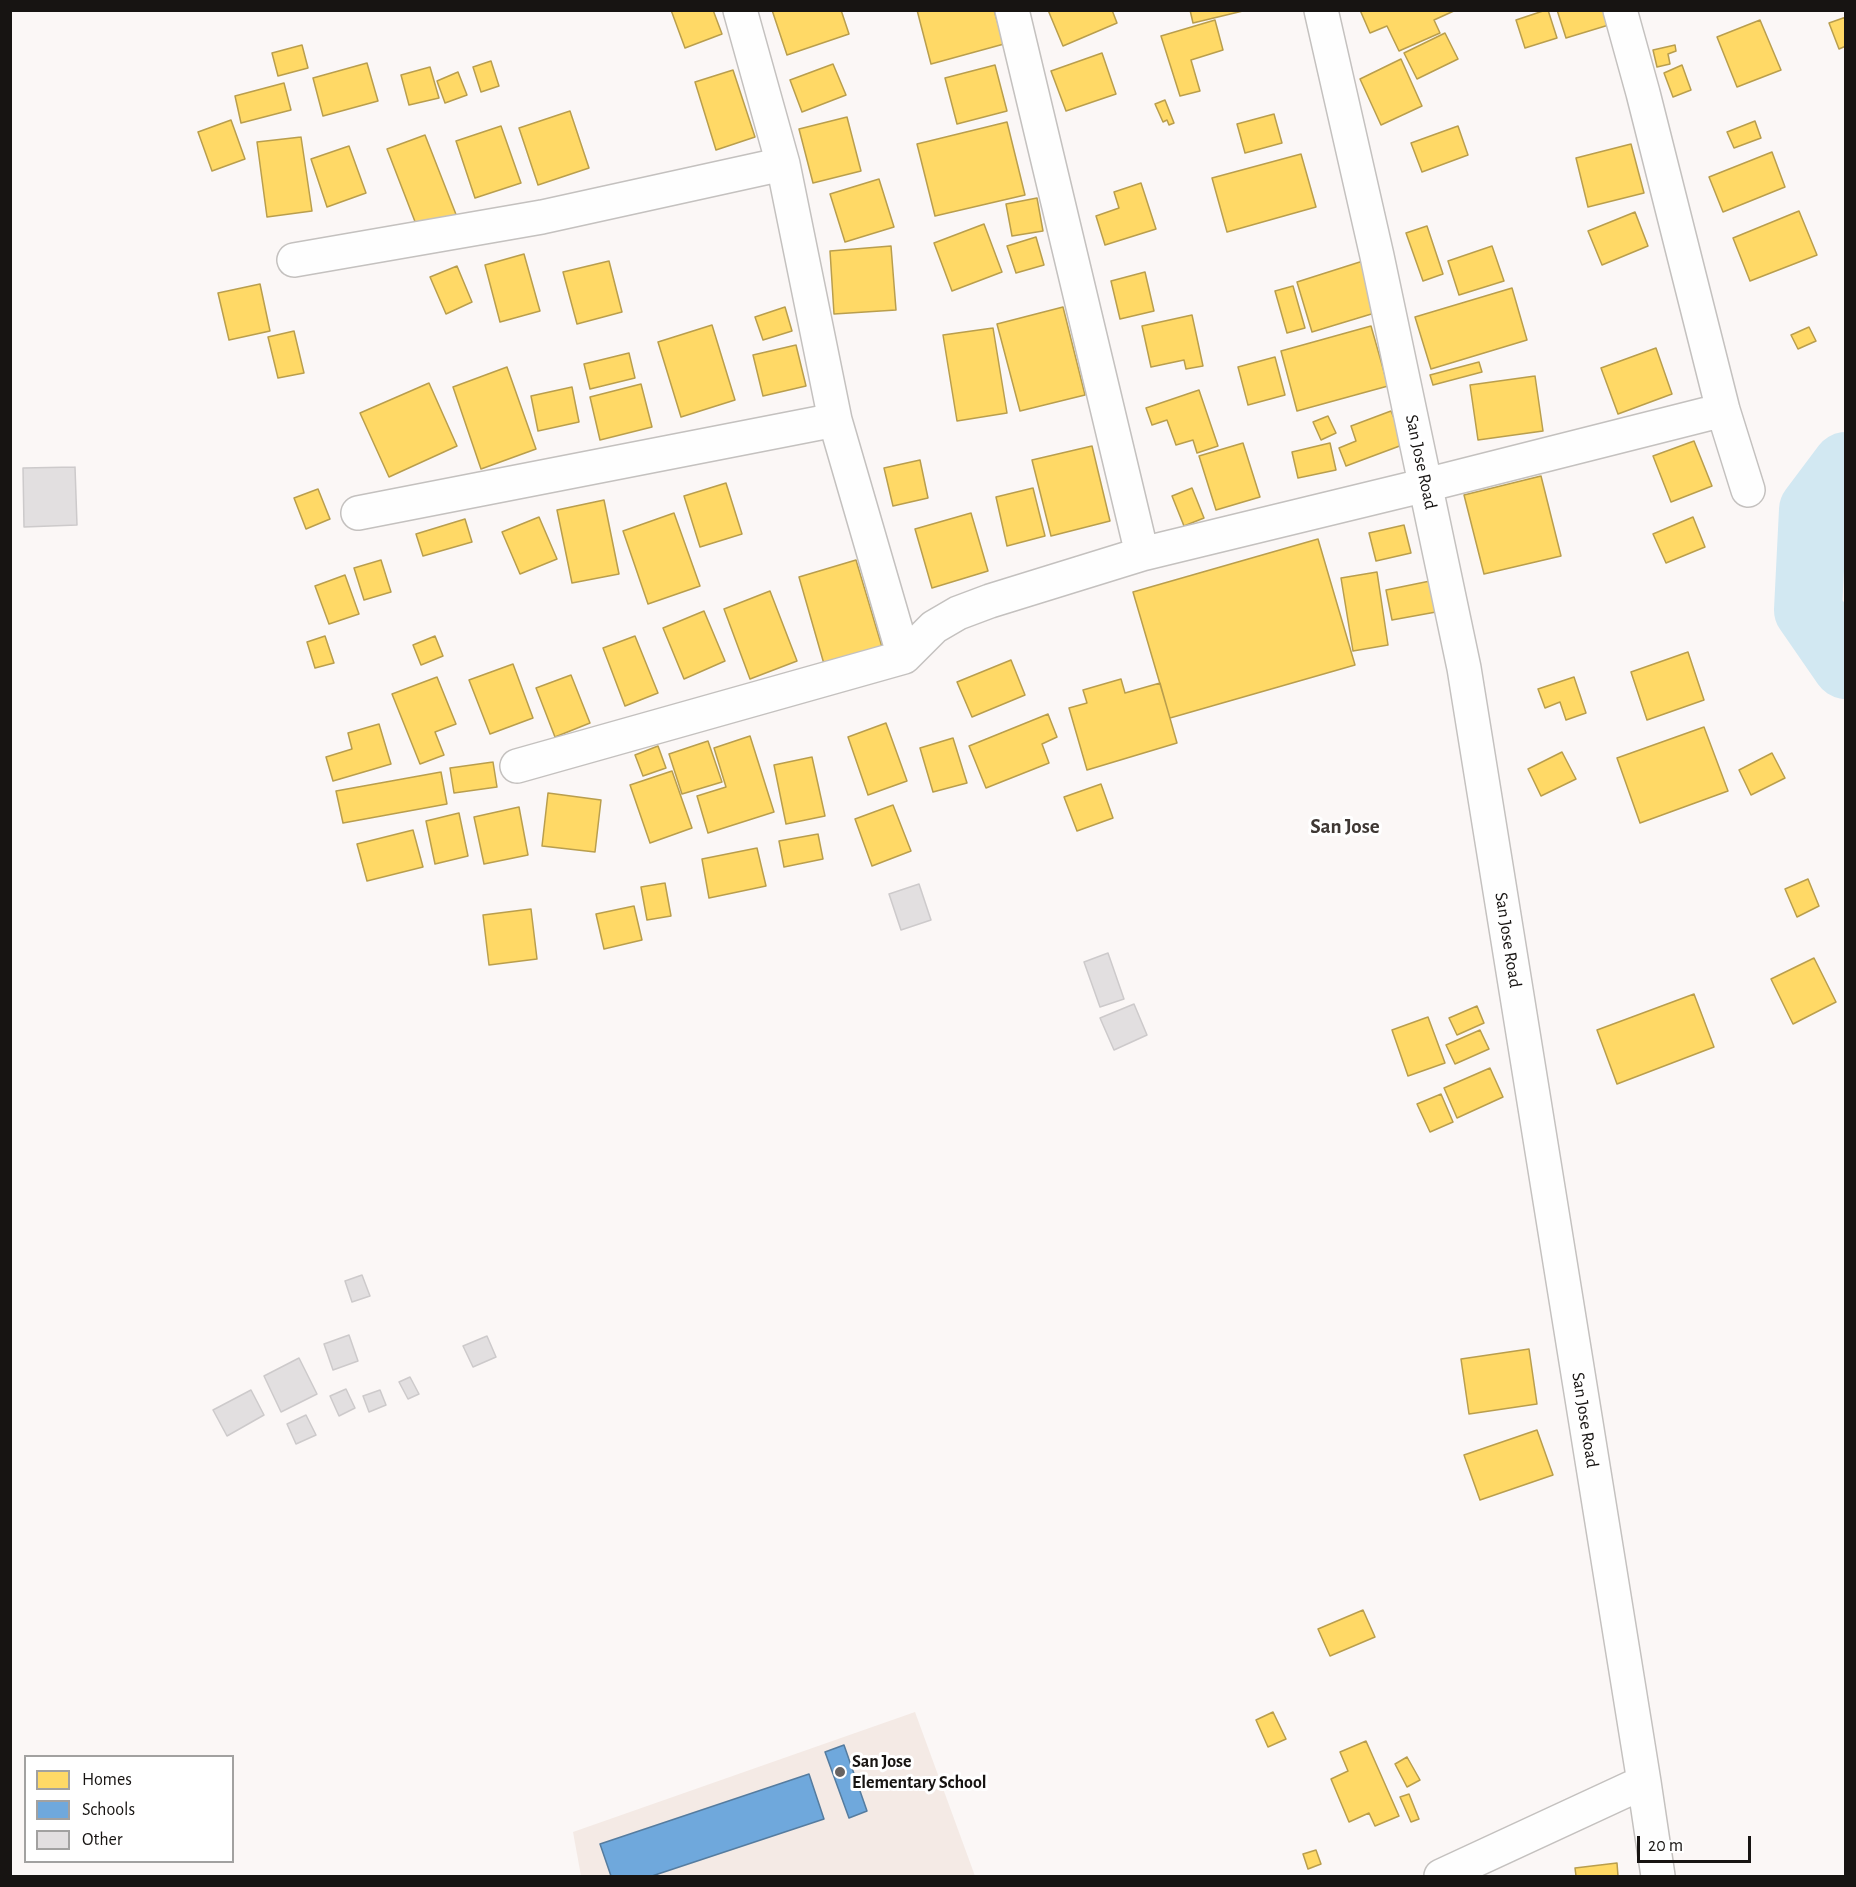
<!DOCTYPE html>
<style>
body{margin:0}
#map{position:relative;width:1856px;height:1887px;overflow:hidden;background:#fbf7f6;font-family:"Alegreya Sans",sans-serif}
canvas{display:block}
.frame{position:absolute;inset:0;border:12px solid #171412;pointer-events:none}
.legend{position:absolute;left:24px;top:1755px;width:210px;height:108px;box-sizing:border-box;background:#fff;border:2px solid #a2a1a0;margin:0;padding:8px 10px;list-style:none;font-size:18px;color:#171412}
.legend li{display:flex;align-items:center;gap:12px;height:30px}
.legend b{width:30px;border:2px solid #a2a1a0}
.scale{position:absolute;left:1637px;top:1836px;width:114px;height:27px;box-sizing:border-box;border:3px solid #171412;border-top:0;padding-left:8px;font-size:18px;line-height:21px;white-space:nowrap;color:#171412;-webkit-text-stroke:4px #fff;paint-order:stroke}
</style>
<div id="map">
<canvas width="1856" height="1887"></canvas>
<div class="frame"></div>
<ul class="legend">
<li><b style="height:16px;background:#ffd966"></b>Homes</li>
<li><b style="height:16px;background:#6fa8dc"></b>Schools</li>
<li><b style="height:16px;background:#e2dfe0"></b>Other</li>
</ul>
<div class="scale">20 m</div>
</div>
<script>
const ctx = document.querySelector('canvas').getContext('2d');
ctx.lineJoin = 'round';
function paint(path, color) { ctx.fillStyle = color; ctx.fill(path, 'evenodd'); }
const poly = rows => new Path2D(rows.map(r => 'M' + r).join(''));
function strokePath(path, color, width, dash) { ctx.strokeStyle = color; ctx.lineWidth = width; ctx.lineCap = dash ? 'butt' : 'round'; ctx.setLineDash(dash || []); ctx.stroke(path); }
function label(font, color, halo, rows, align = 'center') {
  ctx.font = font + ' "Alegreya Sans",sans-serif'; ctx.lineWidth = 6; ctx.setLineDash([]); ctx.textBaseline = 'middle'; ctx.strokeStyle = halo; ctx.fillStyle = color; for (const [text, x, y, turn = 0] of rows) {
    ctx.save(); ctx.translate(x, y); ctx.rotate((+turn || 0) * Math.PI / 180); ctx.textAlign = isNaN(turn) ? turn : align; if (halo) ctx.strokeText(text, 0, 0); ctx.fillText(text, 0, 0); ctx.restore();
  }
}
paint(poly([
 [915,1712,975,1876,581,1876,573,1832]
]), '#f4eae5');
const homes = poly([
 [671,10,713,10,722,34,685,48,671,10],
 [772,10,841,10,849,34,787,55,772,10],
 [917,10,994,10,1004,44,931,64,917,10],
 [1048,10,1112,10,1117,23,1063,46,1048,10],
 [1190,10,1247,10,1193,23,1190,10],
 [1360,10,1456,10,1434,20,1440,33,1399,51,1387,26,1370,33,1360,10],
 [1546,10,1548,10,1557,38,1525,48,1516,20,1546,10],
 [1557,10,1607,10,1612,24,1566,38,1557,10],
 [1846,17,1846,46,1839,49,1829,23,1846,17],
 [1215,20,1223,50,1191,60,1200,91,1180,96,1161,36,1215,20],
 [1760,20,1781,70,1737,87,1717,37,1760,20],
 [1445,33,1458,59,1417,79,1404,53,1445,33],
 [302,45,308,68,278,76,272,53,302,45],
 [1675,45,1676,51,1668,54,1670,64,1657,67,1653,50,1675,45],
 [1102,53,1116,94,1066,111,1051,71,1102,53],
 [1401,59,1422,106,1381,125,1360,79,1401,59],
 [491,61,499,86,481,92,473,67,491,61],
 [367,63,378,101,323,116,313,78,367,63],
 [833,64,846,95,802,112,790,80,833,64],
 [995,65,1007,111,957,124,945,78,995,65],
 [1682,65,1691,90,1673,97,1664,73,1682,65],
 [430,67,439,98,409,105,401,75,430,67],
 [733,70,755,137,716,150,695,82,733,70],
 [458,72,467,95,445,103,437,81,458,72],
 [284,83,291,110,241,123,235,96,284,83],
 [1165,100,1174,123,1169,125,1167,120,1163,122,1155,104,1165,100],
 [570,111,589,168,538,185,519,128,570,111],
 [1274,114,1282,143,1245,153,1237,124,1274,114],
 [847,117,861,171,813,183,799,129,847,117],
 [231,120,245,159,212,171,198,132,231,120],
 [1755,121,1761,138,1734,148,1727,132,1755,121],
 [1007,122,1025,195,935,216,917,144,1007,122],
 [501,126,521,183,475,198,456,141,501,126],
 [1458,126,1468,155,1422,172,1411,143,1458,126],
 [425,135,457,217,419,232,387,149,425,135],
 [301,137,312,211,267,217,257,142,301,137],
 [1631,144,1644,193,1588,207,1576,158,1631,144],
 [349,146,366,193,327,207,311,159,349,146],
 [1772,152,1785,187,1723,212,1709,177,1772,152],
 [1301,154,1316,207,1227,232,1212,178,1301,154],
 [879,179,894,227,845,242,830,194,879,179],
 [1141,183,1156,229,1105,245,1096,216,1119,208,1114,192,1141,183],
 [1037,198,1043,231,1012,236,1006,204,1037,198],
 [1799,211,1817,255,1750,281,1733,238,1799,211],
 [1635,212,1648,246,1602,265,1588,231,1635,212],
 [984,224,1002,272,952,291,934,243,984,224],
 [1427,226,1443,274,1423,281,1406,233,1427,226],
 [1036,237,1044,265,1016,273,1007,246,1036,237],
 [891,246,896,310,834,314,830,251,891,246],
 [1492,246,1504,281,1459,295,1448,261,1492,246],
 [524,254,540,311,500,322,485,265,524,254],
 [609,261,622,312,577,324,563,272,609,261],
 [1363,261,1378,312,1312,332,1297,282,1363,261],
 [457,266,472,302,446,314,430,277,457,266],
 [1145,272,1154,311,1120,319,1111,281,1145,272],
 [260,284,270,331,229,340,218,293,260,284],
 [1293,286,1305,328,1287,333,1275,291,1293,286],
 [1512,288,1527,340,1431,369,1415,317,1512,288],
 [785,307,792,331,763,340,755,317,785,307],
 [1063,307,1085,395,1020,411,997,324,1063,307],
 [1192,315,1203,366,1186,369,1184,360,1151,367,1142,326,1192,315],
 [712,325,735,400,681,417,658,342,712,325],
 [1371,326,1388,386,1297,411,1281,351,1371,326],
 [1809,327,1816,341,1798,349,1791,335,1809,327],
 [993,328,1007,413,957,421,943,335,993,328],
 [294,331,304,373,278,378,268,337,294,331],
 [796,345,806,386,763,396,753,355,796,345],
 [1656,348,1672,394,1618,414,1601,368,1656,348],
 [629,353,635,378,590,389,584,364,629,353],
 [1275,357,1285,395,1248,405,1238,367,1275,357],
 [1479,362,1482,372,1433,385,1430,375,1479,362],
 [507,367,536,449,481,469,453,387,507,367],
 [1535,376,1543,431,1478,440,1470,385,1535,376],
 [429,383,457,446,389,477,360,413,429,383],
 [641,384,652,427,600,440,590,397,641,384],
 [572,387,579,422,538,431,531,396,572,387],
 [1199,390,1218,446,1197,453,1193,440,1176,445,1167,420,1152,425,1146,408,1199,390],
 [1391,411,1405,444,1346,466,1339,448,1356,441,1351,426,1391,411],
 [1328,416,1336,433,1321,440,1313,422,1328,416],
 [1694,441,1712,486,1671,502,1653,456,1694,441],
 [1243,443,1260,497,1216,510,1199,456,1243,443],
 [1330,443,1336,470,1298,478,1292,452,1330,443],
 [1092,446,1110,521,1051,536,1032,460,1092,446],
 [920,460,928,498,893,506,884,468,920,460],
 [1541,476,1561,556,1484,574,1464,495,1541,476],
 [726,483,742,534,700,547,684,496,726,483],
 [1033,488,1045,536,1007,546,996,497,1033,488],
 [1192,488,1204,518,1184,526,1172,496,1192,488],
 [318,489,330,519,306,529,294,498,318,489],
 [604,500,619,574,572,583,557,510,604,500],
 [674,513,700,586,648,604,623,531,674,513],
 [971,513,988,571,932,588,915,529,971,513],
 [539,517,557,559,520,574,502,532,539,517],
 [1693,517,1705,547,1666,563,1653,534,1693,517],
 [465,519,472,542,423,556,416,534,465,519],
 [1404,525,1411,553,1376,561,1369,533,1404,525],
 [1318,539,1355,665,1170,718,1133,592,1318,539],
 [381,560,391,592,364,600,354,568,381,560],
 [856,560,882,647,824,664,799,577,856,560],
 [1377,572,1388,645,1353,651,1341,578,1377,572],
 [345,575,359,614,329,624,315,586,345,575],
 [1430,581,1436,612,1392,620,1386,590,1430,581],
 [770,591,797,661,750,679,724,609,770,591],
 [704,611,725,661,684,679,663,628,704,611],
 [325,636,334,663,315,668,307,642,325,636],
 [435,636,443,656,421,665,413,645,435,636],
 [635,636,658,693,625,706,603,648,635,636],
 [1688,652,1704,700,1647,720,1631,672,1688,652],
 [1011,660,1025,695,972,717,957,682,1011,660],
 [513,664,533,718,490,734,469,680,513,664],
 [571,675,590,723,555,737,536,688,571,675],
 [437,677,456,724,435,732,444,755,420,764,392,694,437,677],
 [1574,677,1586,713,1566,720,1560,702,1545,708,1538,689,1574,677],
 [1121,679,1125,693,1160,683,1177,743,1087,770,1069,708,1087,703,1083,690,1121,679],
 [1048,714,1057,737,1042,744,1049,763,986,788,969,746,1048,714],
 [886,723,907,781,868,795,848,737,886,723],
 [379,724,391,764,333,781,326,757,352,749,348,733,379,724],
 [1704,727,1728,791,1640,823,1617,758,1704,727],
 [750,736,774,812,708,833,697,796,726,787,714,748,750,736],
 [953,738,967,783,933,792,920,748,953,738],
 [708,741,722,782,682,794,669,754,708,741],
 [658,746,666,768,643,776,635,755,658,746],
 [1562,752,1576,779,1541,796,1528,769,1562,752],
 [1772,753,1785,778,1751,795,1739,770,1772,753],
 [812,757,825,816,786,824,774,765,812,757],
 [493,762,497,787,454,793,450,768,493,762],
 [672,771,692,828,650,843,630,785,672,771],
 [441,772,447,804,343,823,336,791,441,772],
 [1101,784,1113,818,1077,831,1064,797,1101,784],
 [548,793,601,800,595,852,542,846,548,793],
 [893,805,911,851,872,866,855,819,893,805],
 [519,807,528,855,484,864,474,817,519,807],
 [459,813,468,856,435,864,426,821,459,813],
 [413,830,423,867,367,881,357,844,413,830],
 [818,834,823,859,784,867,779,841,818,834],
 [757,848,766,886,709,898,702,859,757,848],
 [1808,879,1819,906,1797,917,1785,889,1808,879],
 [665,883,671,916,647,920,641,887,665,883],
 [634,906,642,940,604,949,596,914,634,906],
 [531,909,537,959,489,965,483,915,531,909],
 [1814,958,1836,1002,1793,1024,1771,979,1814,958],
 [1694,994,1714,1047,1617,1084,1597,1030,1694,994],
 [1477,1006,1484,1023,1457,1035,1449,1018,1477,1006],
 [1428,1017,1445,1063,1408,1076,1392,1030,1428,1017],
 [1480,1030,1489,1049,1455,1064,1446,1045,1480,1030],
 [1490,1068,1503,1097,1457,1118,1444,1088,1490,1068],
 [1441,1094,1453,1122,1430,1132,1417,1104,1441,1094],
 [1529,1349,1537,1404,1469,1414,1461,1359,1529,1349],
 [1537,1430,1553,1475,1480,1500,1464,1455,1537,1430],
 [1363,1610,1375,1637,1330,1656,1318,1629,1363,1610],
 [1273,1712,1286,1739,1268,1747,1256,1720,1273,1712],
 [1366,1741,1399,1816,1375,1826,1369,1813,1349,1822,1331,1779,1348,1771,1340,1752,1366,1741],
 [1407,1757,1420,1780,1407,1787,1395,1764,1407,1757],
 [1409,1794,1419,1819,1411,1822,1400,1797,1409,1794],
 [1316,1850,1321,1864,1308,1869,1303,1854,1316,1850],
 [1617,1863,1618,1876,1576,1876,1575,1868,1617,1863]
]);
paint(homes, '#ffd966');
strokePath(homes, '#b99e4d', 1.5);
const schools = poly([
 [844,1745,867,1811,849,1818,825,1752,844,1745],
 [809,1774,824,1819,652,1876,611,1876,600,1844,809,1774]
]);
paint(schools, '#6fa8dc');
strokePath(schools, '#557c9f', 1.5);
strokePath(poly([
 [1846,466,1813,510,1808,610,1846,665]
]), '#d2e8f2', 68);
const building = poly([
 [75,467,77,525,24,527,23,468,75,467],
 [919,884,931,920,901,930,889,894,919,884],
 [1108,953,1124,999,1100,1007,1084,962,1108,953],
 [1134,1004,1147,1035,1114,1050,1100,1018,1134,1004],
 [362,1275,370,1296,352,1302,345,1281,362,1275],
 [349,1335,358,1361,333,1370,324,1344,349,1335],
 [487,1336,496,1357,473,1367,463,1346,487,1336],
 [299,1358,317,1394,281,1412,264,1376,299,1358],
 [410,1377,419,1394,408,1399,399,1382,410,1377],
 [346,1389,355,1408,339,1416,330,1396,346,1389],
 [251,1390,264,1415,227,1436,213,1410,251,1390],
 [380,1390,386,1405,369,1412,363,1396,380,1390],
 [306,1415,316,1435,296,1444,287,1424,306,1415]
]);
paint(building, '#e2dfe0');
strokePath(building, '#cdcacb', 1.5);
const minor = poly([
 [740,10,783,164,835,420,904,657],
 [1012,10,1142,554],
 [1321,10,1377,256,1464,668,1644,1782,1658,1876],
 [1620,10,1643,93,1723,410,1748,490],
 [294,260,542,217,783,164],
 [358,513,835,420],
 [517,766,904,657,934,627,958,613,990,601,1142,554,1426,485,1723,410],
 [1441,1876,1644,1782]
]);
strokePath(minor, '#c4c1bf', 36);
strokePath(minor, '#fefefe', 33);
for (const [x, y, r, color] of [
 [840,1772,6,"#676362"]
]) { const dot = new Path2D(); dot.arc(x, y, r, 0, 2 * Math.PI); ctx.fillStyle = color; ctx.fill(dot); strokePath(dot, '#fff', 2); }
label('18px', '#171412', '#fff', [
 ["San Jose Road",1421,462,78],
 ["San Jose Road",1508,940,81],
 ["San Jose Road",1585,1420,81]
]);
label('bold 18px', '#171412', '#fff', [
 ["San Jose",852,1762],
 ["Elementary School",852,1783]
], 'left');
label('bold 21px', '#3f3834', '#fff', [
 ["San Jose",1345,827]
]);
</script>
